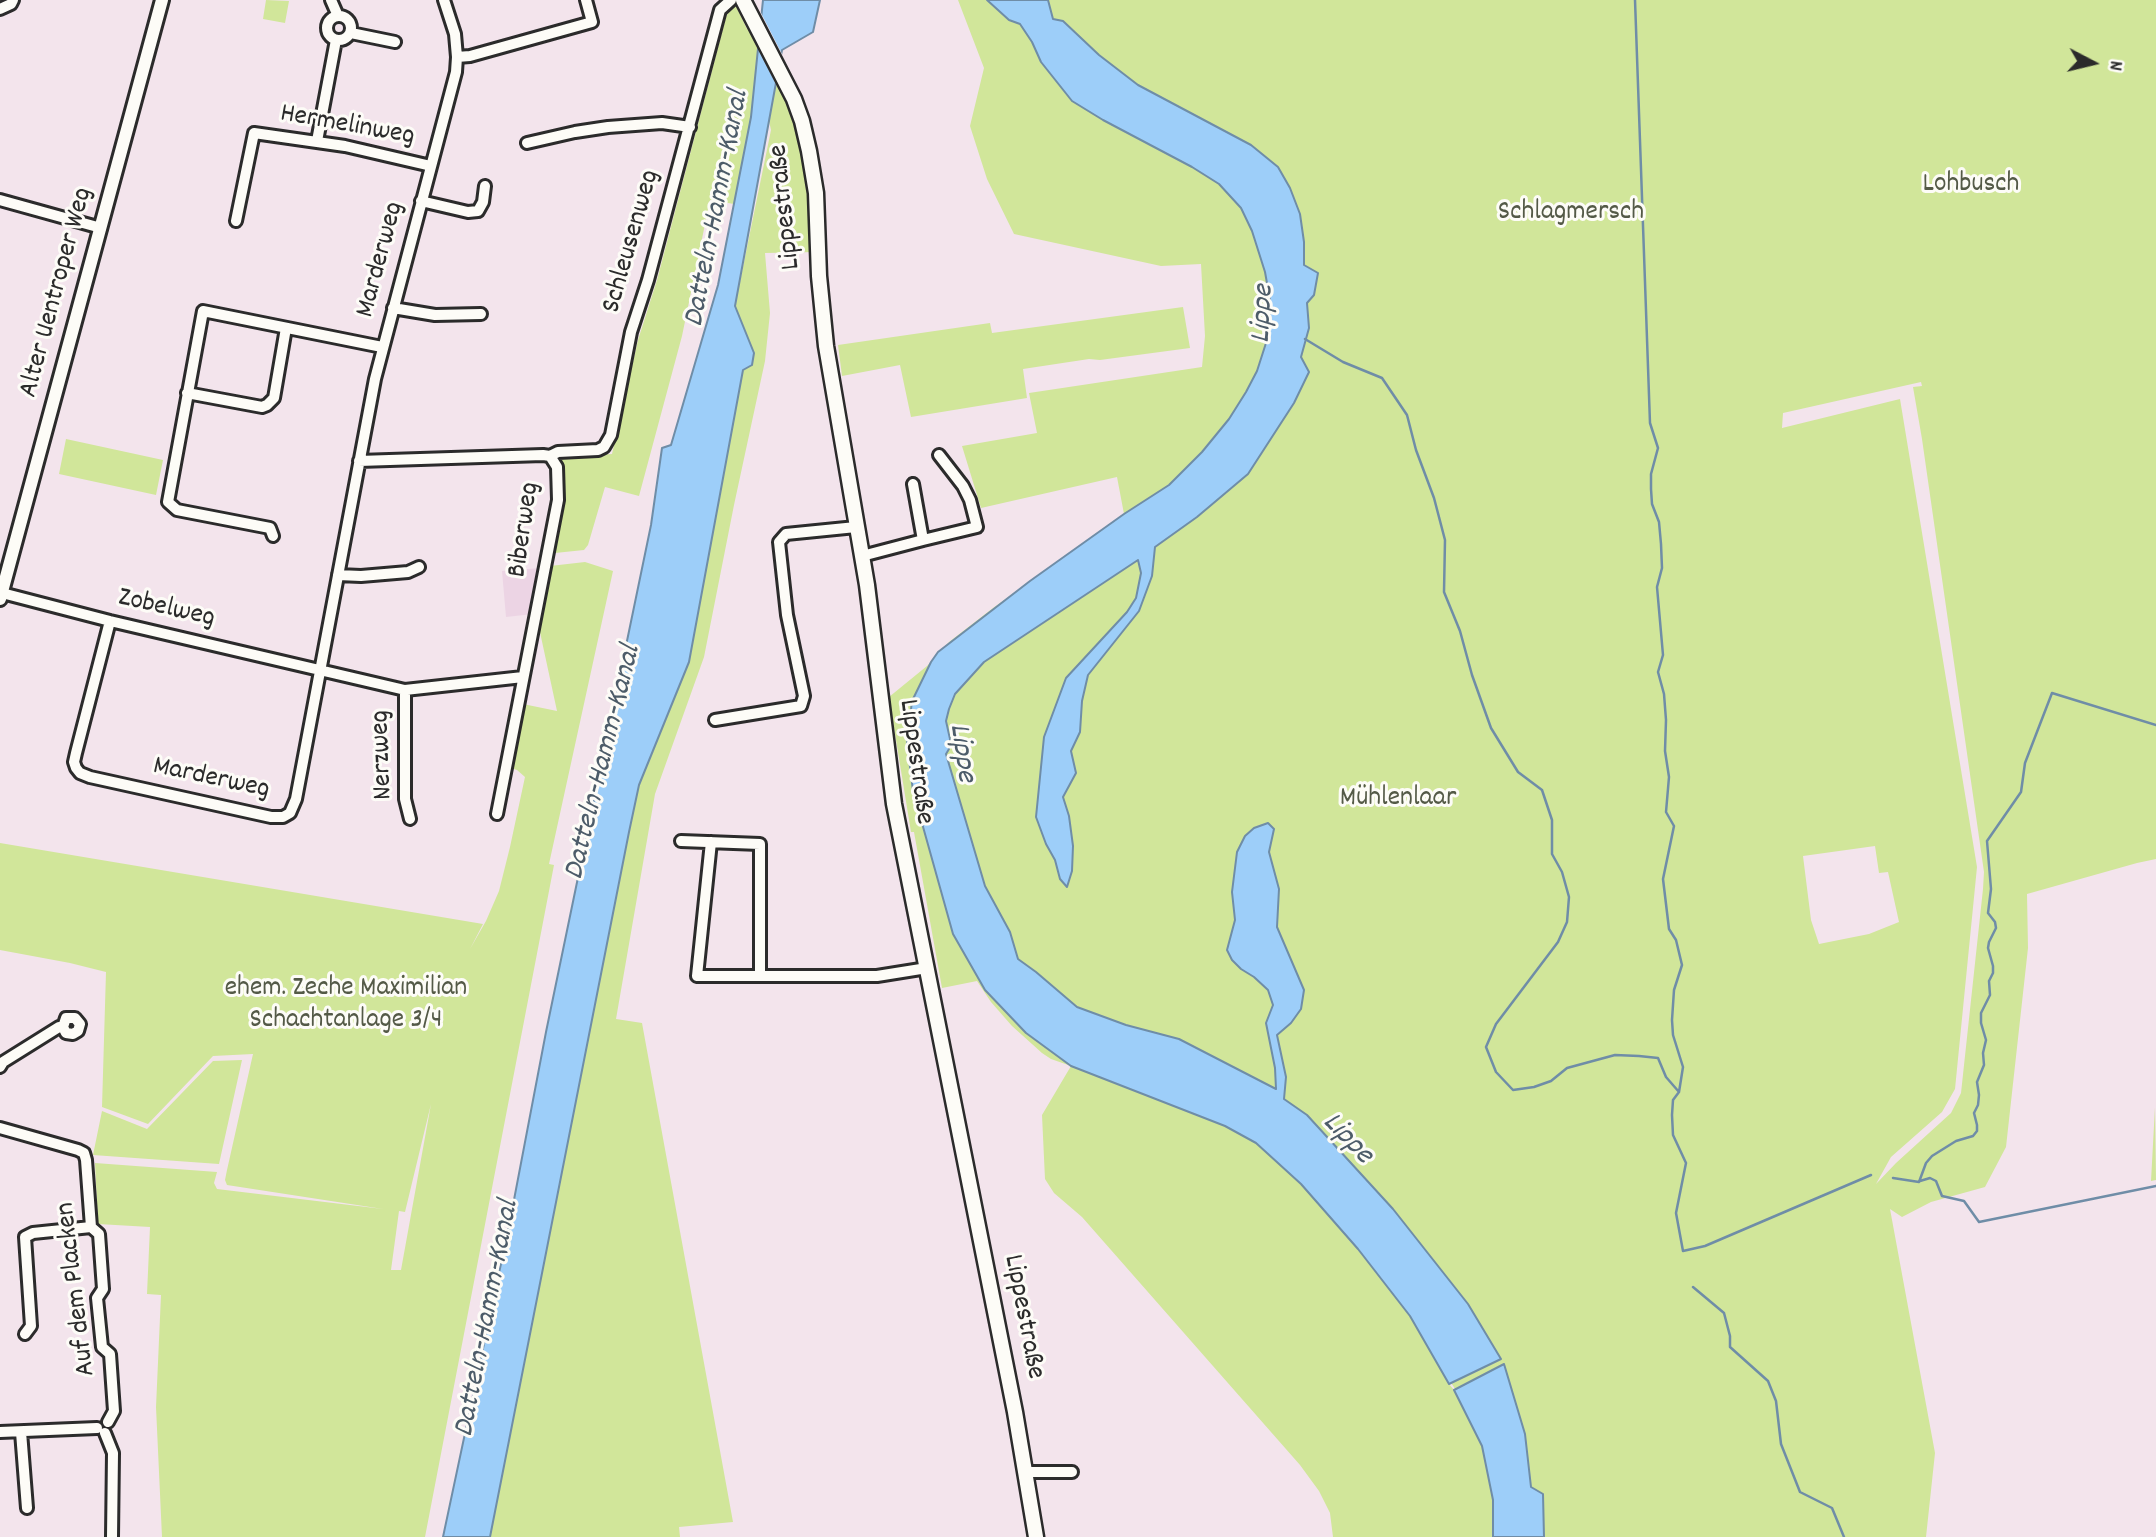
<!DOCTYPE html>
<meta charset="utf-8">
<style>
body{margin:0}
#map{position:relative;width:2156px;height:1537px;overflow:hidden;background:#f3e4ec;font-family:Dekko,sans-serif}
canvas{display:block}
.north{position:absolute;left:2058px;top:28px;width:70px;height:70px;-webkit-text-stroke:5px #fdfcf7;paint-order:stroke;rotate:97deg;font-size:19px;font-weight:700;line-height:28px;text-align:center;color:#2b2b2b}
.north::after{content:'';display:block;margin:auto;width:24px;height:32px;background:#2b2b2b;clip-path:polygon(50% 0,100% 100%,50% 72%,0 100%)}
</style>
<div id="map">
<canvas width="2156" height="1537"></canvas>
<div class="north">N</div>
</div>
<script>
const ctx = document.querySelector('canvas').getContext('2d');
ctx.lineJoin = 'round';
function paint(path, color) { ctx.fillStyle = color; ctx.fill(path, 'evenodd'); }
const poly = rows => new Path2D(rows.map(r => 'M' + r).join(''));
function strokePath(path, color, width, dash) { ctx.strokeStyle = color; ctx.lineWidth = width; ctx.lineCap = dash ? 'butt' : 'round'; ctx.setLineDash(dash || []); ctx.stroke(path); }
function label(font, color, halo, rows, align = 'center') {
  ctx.font = font + ' Dekko,sans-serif'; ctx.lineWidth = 6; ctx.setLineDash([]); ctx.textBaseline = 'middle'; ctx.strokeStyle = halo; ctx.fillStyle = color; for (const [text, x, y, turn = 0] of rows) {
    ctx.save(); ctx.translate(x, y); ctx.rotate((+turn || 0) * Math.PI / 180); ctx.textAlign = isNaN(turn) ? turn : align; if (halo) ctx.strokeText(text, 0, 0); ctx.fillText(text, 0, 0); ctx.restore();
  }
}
paint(poly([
 [541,568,533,614,506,617,502,571]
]), '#ecd4e4');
paint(poly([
 [266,0,289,1,285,23,263,19],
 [958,0,2156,0,2156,859,2137,863,2027,894,2028,948,2006,1147,1985,1187,1931,1202,1902,1217,1890,1209,1935,1453,1926,1537,1494,1537,1496,1515,1490,1458,1466,1405,1441,1368,1449,1384,1454,1390,1482,1446,1493,1500,1493,1537,1333,1537,1330,1513,1319,1491,1300,1465,1082,1217,1054,1193,1045,1179,1042,1115,1071,1066,1051,1059,1042,1053,1012,1026,991,1002,977,981,942,988,914,832,911,832,889,697,927,666,949,642,993,608,1124,514,1117,477,981,508,962,446,1037,433,1029,393,1202,367,1205,336,1201,264,1161,266,1014,234,987,179,970,126,984,68],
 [1921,382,1922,386,1913,387,1922,439,1984,872,1983,889,1961,1093,1951,1113,1896,1163,1876,1184,1891,1157,1942,1112,1955,1089,1977,867,1900,399,1782,428,1783,413],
 [1875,846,1879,873,1888,872,1899,922,1869,934,1819,944,1811,920,1803,856],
 [1206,1110,1274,1150,1402,1297,1439,1367,1410,1316,1358,1249,1301,1184,1256,1143,1225,1126],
 [736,6,747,29,759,36,759,53,751,117,734,204,710,200,682,336,639,496,605,487,588,545,584,550,555,553,552,551,562,500,561,457,612,454,638,340,657,280,726,17,730,9],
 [778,73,806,143,817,252,765,253,770,313,765,361,734,505,704,657,655,794,616,1019,642,1023,733,1522,679,1527,680,1537,490,1537,629,832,639,785,689,662,743,369,752,365,754,353,735,306,771,130,769,121],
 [1183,307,1190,348,1100,360,1089,359,1023,369,1027,398,911,417,900,365,842,376,838,345,990,323,992,333],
 [66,439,163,460,156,495,59,474],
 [585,562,613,571,549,864,554,865,425,1537,162,1537,156,1407,161,1295,147,1294,150,1227,98,1224,95,1163,217,1172,214,1183,217,1189,383,1209,227,1185,225,1180,227,1170,253,1054,213,1056,148,1124,102,1107,106,972,70,963,0,950,0,843,483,924,470,949,486,921,499,891,510,847,525,777,517,770,511,768,523,704,557,711,538,623,550,566],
 [431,1104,401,1270,391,1270,399,1211,405,1212],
 [242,1060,219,1164,93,1155,102,1111,147,1129,213,1061],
 [2155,1107,2156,1180,2151,1181]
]), '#d1e69a');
const water = poly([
 [763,0,820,0,813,32,782,50,735,306,754,353,752,365,743,370,689,662,639,785,629,832,490,1537,443,1537,509,1226,546,1032,651,525,662,448,671,445,718,285,751,117,763,0],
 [987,0,1048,0,1053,19,1063,21,1099,55,1138,85,1251,145,1278,167,1290,188,1300,214,1304,242,1304,265,1318,273,1314,295,1307,303,1309,328,1301,357,1309,372,1294,403,1248,474,1197,517,1155,547,1152,576,1139,611,1088,675,1082,701,1080,732,1071,751,1076,773,1063,797,1069,816,1073,846,1072,871,1067,887,1060,879,1055,860,1046,844,1036,817,1044,737,1066,678,1127,612,1136,598,1141,573,1138,560,984,662,955,694,949,709,946,721,950,739,949,749,946,754,985,886,1010,932,1018,959,1036,972,1077,1007,1126,1025,1179,1039,1276,1089,1275,1068,1266,1023,1273,1005,1268,990,1254,977,1241,969,1232,960,1227,950,1235,920,1232,892,1237,852,1245,836,1254,828,1268,823,1274,829,1269,852,1279,889,1277,927,1304,990,1301,1009,1291,1023,1277,1035,1286,1077,1284,1099,1307,1115,1393,1209,1468,1304,1501,1359,1449,1384,1410,1316,1358,1249,1301,1184,1256,1143,1225,1126,1071,1066,1026,1033,985,990,953,934,913,791,907,743,912,701,931,662,938,652,1030,581,1124,514,1169,485,1202,452,1229,419,1246,392,1257,371,1266,343,1270,321,1270,300,1265,272,1252,231,1241,208,1219,184,1192,167,1103,120,1072,101,1041,62,1032,42,1020,24,1009,20,987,0],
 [1504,1364,1525,1434,1531,1487,1543,1494,1544,1537,1493,1537,1493,1500,1482,1446,1454,1390,1504,1364]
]);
paint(water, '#9dcef9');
strokePath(water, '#6f8da7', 2);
paint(poly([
 [759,9,784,58,779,90,756,45]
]), '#f3e4ec');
strokePath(poly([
 [1635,0,1650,423,1658,448,1651,474,1651,489,1652,504,1659,522,1661,544,1662,568,1657,587,1663,655,1658,672,1664,694,1666,720,1665,751,1669,777,1666,812,1674,826,1663,879,1669,929,1676,940,1682,965,1674,990,1672,1020,1673,1035,1683,1067,1679,1092,1673,1100,1672,1115,1673,1135,1686,1163,1676,1213,1683,1251,1705,1246,1871,1175],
 [1305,339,1343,362,1382,378,1407,415,1416,450,1434,498,1445,540,1444,592,1460,631,1472,675,1491,728,1518,772,1542,790,1552,820,1552,854,1562,872,1569,897,1567,922,1558,942,1496,1024,1486,1047,1496,1072,1513,1090,1534,1087,1551,1081,1567,1068,1615,1055,1639,1056,1658,1058,1666,1077,1679,1092],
 [1893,1178,1919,1182,1926,1163,1932,1156,1956,1141,1973,1136,1977,1131,1977,1125,1974,1113,1978,1105,1979,1095,1977,1082,1984,1065,1983,1053,1986,1040,1981,1023,1981,1013,1990,995,1989,981,1993,973,1993,966,1988,948,1989,942,1996,928,1995,922,1988,913,1991,889,1987,841,2021,792,2025,763,2052,693,2156,725],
 [1920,1181,1930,1178,1936,1181,1942,1196,1964,1201,1979,1222,2156,1186],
 [1693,1287,1724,1313,1730,1336,1730,1347,1768,1381,1776,1401,1781,1444,1800,1492,1832,1508,1844,1537]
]), '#6f8da7', 2.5);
const minor = poly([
 [331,0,338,16],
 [0,9,11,4,13,0],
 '327 28a12 12 0 1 1 24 0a12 12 0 1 1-24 0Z',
 [351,33,395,42],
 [457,57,470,56,592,22,586,0],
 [317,141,336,40],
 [527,143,575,132,608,127,662,123,690,127],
 [0,200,101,228],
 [421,201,468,212,478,211,483,202,485,186],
 [236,221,254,133,345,146,431,166],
 [393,308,435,315,481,314],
 [187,393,262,407,267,405,274,398,286,328],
 [550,456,558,452,598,450,604,447,611,435,631,332,648,280,720,10,731,0],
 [359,461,543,455,550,456,557,467,558,500,497,814],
 [273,536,270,528,177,510,168,502,203,311,382,347],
 [923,540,977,527,970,500,963,486,939,455],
 [862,556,923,540,913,484],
 [338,575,361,576,408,572,419,567],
 [2,593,110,621,405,690,523,677],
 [110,621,76,753,74,762,76,768,80,773,90,777,271,817,283,817,290,813,296,799,375,379,456,72,457,57,455,34,444,0],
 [405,690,405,799,410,819],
 [715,720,801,706,804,696,787,615,779,542,786,534,856,527],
 [681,841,760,844,760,975],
 [711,842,697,976,877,976,927,968],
 [0,1067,3,1062,59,1027,63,1027,66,1018,75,1018,80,1024,78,1031,73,1034,66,1033,63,1027],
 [0,1128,78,1150,84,1153,86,1160,91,1227,99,1234,103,1289,97,1298,102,1347,110,1354,114,1411,108,1422],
 [25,1334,31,1326,25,1237,33,1233,91,1227],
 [0,1432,97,1428],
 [21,1432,27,1508],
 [105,1433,113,1453,112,1537],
 [1027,1472,1072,1472]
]);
const tertiary = poly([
 [0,599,162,0]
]);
const secondary = poly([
 [743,0,794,99,802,121,809,151,816,193,819,276,826,346,867,585,894,804,1015,1412,1036,1537]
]);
strokePath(minor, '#2b2b2b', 16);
strokePath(tertiary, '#2b2b2b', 18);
strokePath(secondary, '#2b2b2b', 19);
strokePath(minor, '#fdfcf7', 10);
strokePath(tertiary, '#fdfcf7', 12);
strokePath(secondary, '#fdfcf7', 14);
label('28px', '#2b2b2b', '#fdfcf7', [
 ["Hermelinweg",347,127,10],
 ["Lippestraße",787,207,-96],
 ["Schleusenweg",633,242,-74],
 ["Marderweg",382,260,-75],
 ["Alter Uentroper Weg",58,293,-75],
 ["Biberweg",526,530,-82],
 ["Zobelweg",166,610,13],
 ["Nerzweg",384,755,-92],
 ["Lippestraße",914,762,82],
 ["Marderweg",211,780,12],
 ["Auf dem Placken",78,1289,-97],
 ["Lippestraße",1022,1317,79]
]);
label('28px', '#545a47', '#fdfcf7', [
 ["Lohbusch",1971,186],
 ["Schlagmersch",1571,214],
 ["Mühlenlaar",1398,800],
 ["ehem. Zeche Maximilian",346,990],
 ["Schachtanlage 3/4",346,1022]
]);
label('italic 30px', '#4d5c69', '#fdfcf7', [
 ["Datteln-Hamm-Kanal",719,209,-79],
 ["Lippe",1265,314,-87],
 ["Lippe",960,753,82],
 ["Datteln-Hamm-Kanal",605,763,-76],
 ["Lippe",1346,1140,46],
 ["Datteln-Hamm-Kanal",489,1319,-79]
]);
</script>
